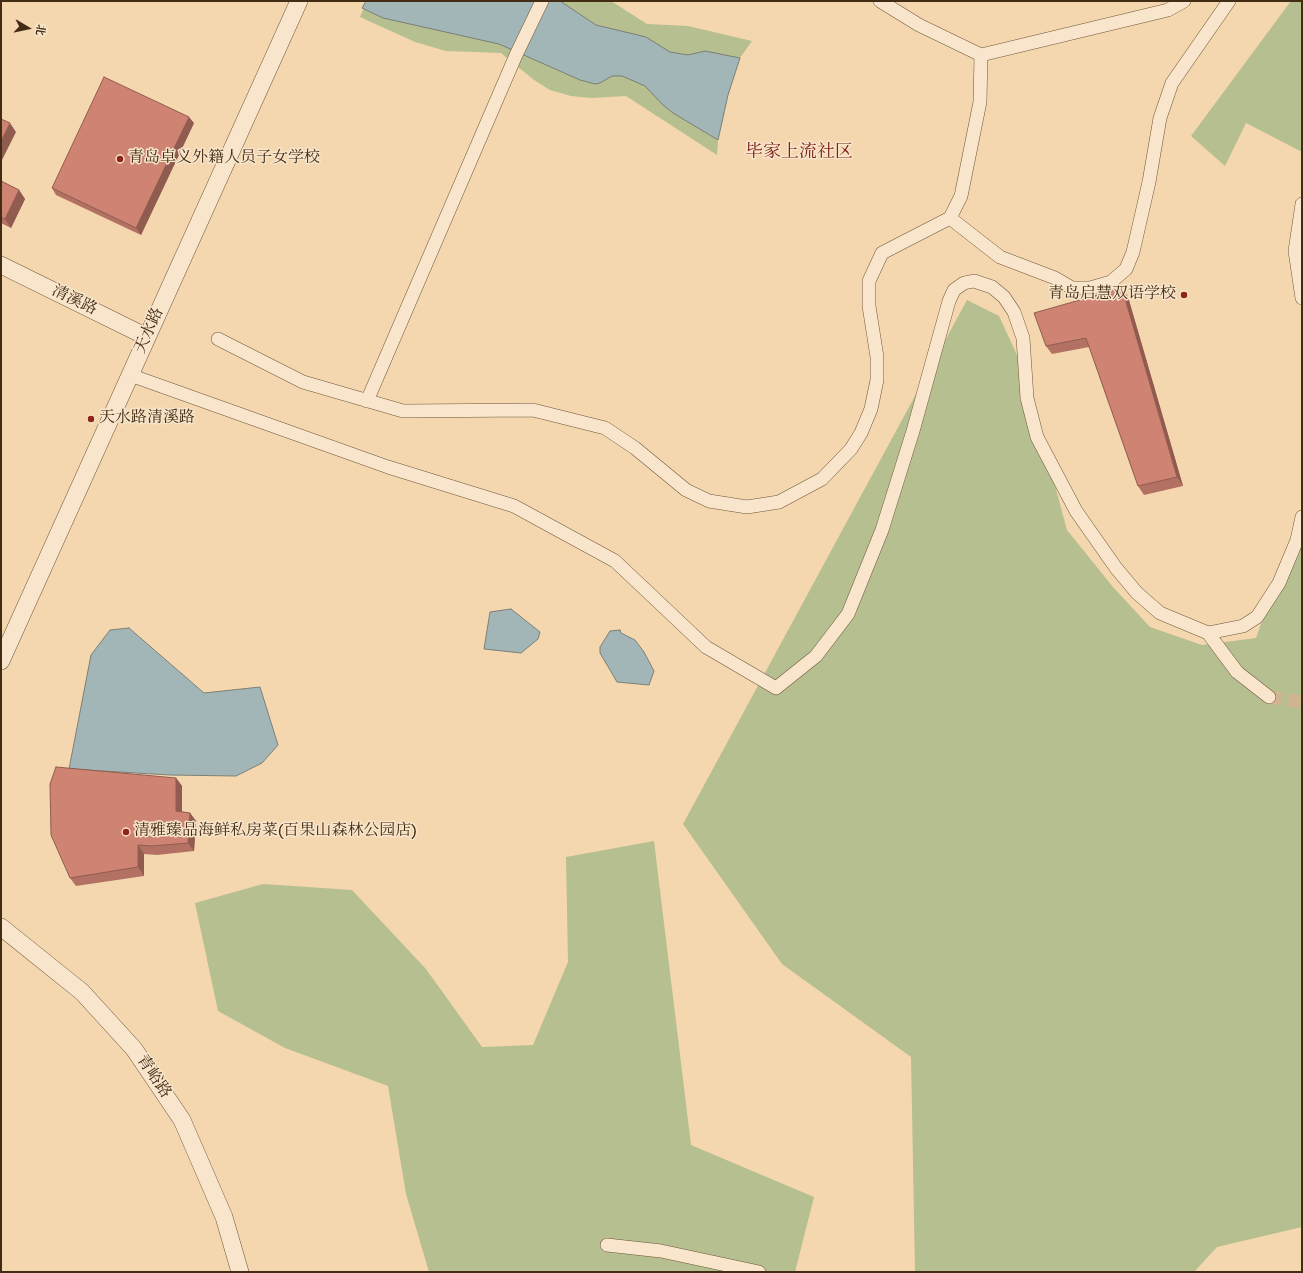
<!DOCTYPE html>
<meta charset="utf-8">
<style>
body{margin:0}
#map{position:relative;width:1303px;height:1273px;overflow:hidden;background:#f4d7af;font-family:"IM FELL DW Pica","Noto Serif SC",serif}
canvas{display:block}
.frame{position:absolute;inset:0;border:2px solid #422c13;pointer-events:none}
.north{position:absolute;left:8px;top:8px;width:40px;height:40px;-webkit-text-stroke:3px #f8e5cb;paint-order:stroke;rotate:99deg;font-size:11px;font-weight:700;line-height:16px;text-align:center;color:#422c13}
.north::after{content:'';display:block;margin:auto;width:14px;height:18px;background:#422c13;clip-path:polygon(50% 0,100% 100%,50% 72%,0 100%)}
</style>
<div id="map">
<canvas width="1303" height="1273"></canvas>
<div class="frame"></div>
<div class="north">北</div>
</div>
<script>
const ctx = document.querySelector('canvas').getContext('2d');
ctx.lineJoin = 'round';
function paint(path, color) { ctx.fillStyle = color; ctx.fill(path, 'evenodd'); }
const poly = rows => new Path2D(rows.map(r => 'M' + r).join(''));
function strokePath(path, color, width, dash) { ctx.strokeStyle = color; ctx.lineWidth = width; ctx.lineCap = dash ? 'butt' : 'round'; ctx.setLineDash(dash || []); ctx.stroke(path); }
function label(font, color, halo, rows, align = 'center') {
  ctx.font = font + ' "IM FELL DW Pica","Noto Serif SC",serif'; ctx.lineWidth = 3; ctx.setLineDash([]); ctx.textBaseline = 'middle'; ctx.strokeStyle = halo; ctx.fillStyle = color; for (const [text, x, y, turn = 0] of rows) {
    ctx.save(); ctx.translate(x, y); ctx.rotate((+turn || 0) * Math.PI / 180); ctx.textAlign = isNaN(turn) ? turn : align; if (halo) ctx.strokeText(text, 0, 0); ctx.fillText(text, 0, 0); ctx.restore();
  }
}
paint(poly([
 [367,1,611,1,647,24,688,26,752,41,740,58,728,95,718,140,717,155,626,96,591,98,571,96,550,90,534,80,501,53,446,51,415,42,360,17],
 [1291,1,1302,1,1302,152,1246,123,1225,166,1191,136],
 [967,300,999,316,1023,368,1067,530,1113,587,1150,627,1202,645,1256,638,1302,509,1302,1227,1217,1247,1194,1272,915,1272,911,1057,782,964,683,824],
 [654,841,691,1145,814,1197,795,1272,429,1272,406,1194,388,1086,285,1048,218,1011,195,903,263,884,352,890,426,969,482,1047,533,1045,568,962,566,857]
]), '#b5bf90');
const water = poly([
 [366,1,560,1,596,25,646,37,670,52,688,55,705,51,740,58,728,95,718,140,673,113,663,105,645,86,622,76,612,76,600,83,595,84,580,80,499,44,383,18,362,8,366,1],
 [511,609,540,632,538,639,521,653,484,649,490,612,511,609],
 [129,628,204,693,260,687,278,745,262,763,236,776,170,775,69,769,91,655,110,630,129,628],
 [620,630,621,633,635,640,644,652,654,671,649,685,617,682,600,653,600,647,610,631,620,630]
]);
paint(water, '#a2b6b7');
strokePath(water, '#7c7f75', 1);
strokePath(poly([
 [1269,697,1302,702]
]), '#d0b590', 13, [13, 6]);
const minor = poly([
 [880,1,919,25,981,55,1168,10,1184,1],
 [1302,204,1295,251,1302,298],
 [950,218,1000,257,1055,278,1072,288,1090,288,1111,282,1126,269,1133,252,1149,182,1160,118,1172,83,1229,1],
 [218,339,303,382,403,411,533,410,605,428,635,448,686,490,709,501,747,507,779,502,822,479,851,449,861,433,871,409,877,380,877,357,869,306,869,281,882,253,950,218,961,196,980,102,981,55],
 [130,375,388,467,514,506,615,561,706,647,776,688,816,656,848,614,882,530,913,431,949,301,954,290,964,283,974,281,992,287,1004,297,1014,312,1023,338,1027,398,1037,437,1076,511,1116,568,1137,593,1160,613,1208,633,1243,626,1257,617,1279,583,1297,540,1302,517],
 [367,401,516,55,542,1],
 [1208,633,1237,672,1269,697],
 [607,1245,661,1251,759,1272]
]);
const tertiary = poly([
 [1,265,147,337],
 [1,661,299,1],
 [1,927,82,992,134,1049,182,1120,224,1217,240,1272]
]);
strokePath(minor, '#6e573a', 14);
strokePath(tertiary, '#6e573a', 18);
strokePath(minor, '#f8e5cb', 13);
strokePath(tertiary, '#f8e5cb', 17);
paint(poly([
 [194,123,141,235,56,195,52,188],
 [1,181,19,190,25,199,11,228,1,223],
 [1122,288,1128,297,1183,486,1144,495,1138,486,1089,347,1052,354,1046,346],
 [176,778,182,786,182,812,190,813,196,821,194,851,157,855,144,854,144,876,76,886,70,878]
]), '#b27163');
paint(poly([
 [189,117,194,123,141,235,136,228],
 [10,123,16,132,1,162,1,141],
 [19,190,25,199,11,228,5,219],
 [1122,288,1128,297,1183,486,1177,477],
 [176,778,182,786,182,820,176,811],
 [190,813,196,821,194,851,188,843],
 [138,845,144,854,144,876,138,867]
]), '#915c50');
const building = poly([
 [104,77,189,117,136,228,52,188,104,77],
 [1,119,10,123,1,141,1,119],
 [1,181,19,190,5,219,1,217,1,181],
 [1122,288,1177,477,1138,486,1086,338,1046,346,1034,313,1122,288],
 [56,767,176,778,176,811,190,813,188,843,151,846,138,845,138,867,70,878,51,835,50,784,56,767]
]);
paint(building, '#cf8373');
strokePath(building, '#915c50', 1);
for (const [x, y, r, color] of [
 [120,159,4,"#8f2418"],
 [1184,295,4,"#8f2418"],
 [91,419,4,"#8f2418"],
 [126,832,4,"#8f2418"]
]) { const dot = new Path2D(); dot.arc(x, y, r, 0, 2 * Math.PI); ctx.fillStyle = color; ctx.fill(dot); strokePath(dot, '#f8e5cb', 1.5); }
label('16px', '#422c13', '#f8e5cb', [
 ["青岛卓义外籍人员子女学校",128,159],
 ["青岛启慧双语学校",1176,295,"right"],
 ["天水路清溪路",99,419],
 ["清雅臻品海鲜私房菜(百果山森林公园店)",134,832]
], 'left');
label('16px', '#422c13', '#f8e5cb', [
 ["清溪路",74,301,26],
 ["天水路",150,331,-66],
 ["青峪路",153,1077,56]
]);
label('18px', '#7a1f14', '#f8e5cb', [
 ["毕家上流社区",799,153]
]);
</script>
